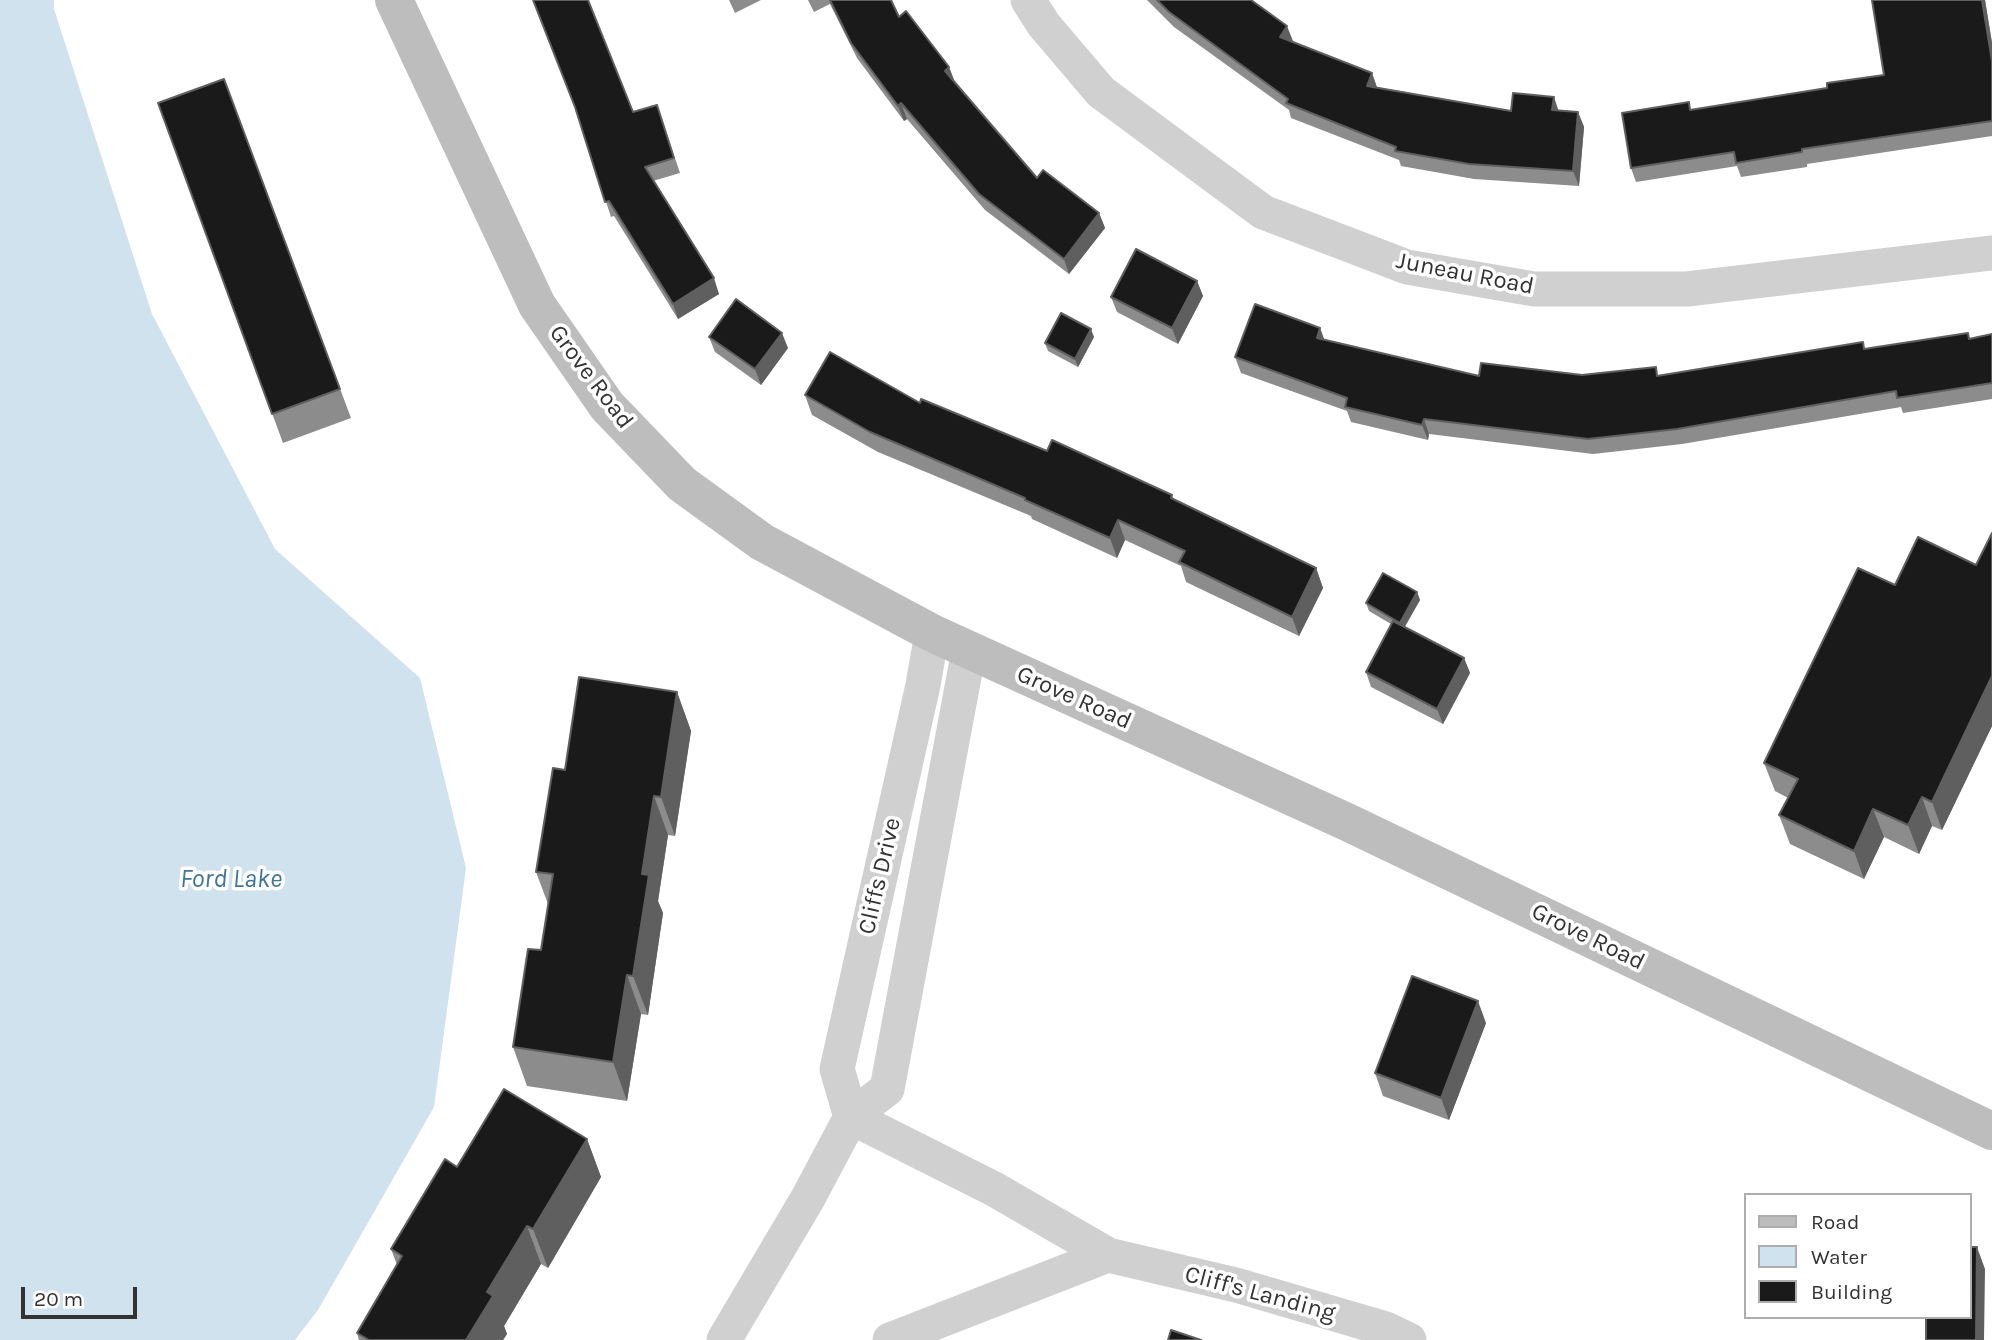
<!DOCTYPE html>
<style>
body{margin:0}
#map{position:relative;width:1992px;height:1340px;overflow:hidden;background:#fff;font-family:Karla,sans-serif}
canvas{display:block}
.legend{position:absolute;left:1744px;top:1193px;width:228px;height:126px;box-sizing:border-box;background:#fff;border:2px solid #adadad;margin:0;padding:9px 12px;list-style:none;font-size:21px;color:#333}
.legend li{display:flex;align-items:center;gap:14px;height:35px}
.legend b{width:35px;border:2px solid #adadad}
.scale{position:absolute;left:21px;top:1287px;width:116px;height:32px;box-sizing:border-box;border:4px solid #333;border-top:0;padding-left:9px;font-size:21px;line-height:24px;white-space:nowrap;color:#333;-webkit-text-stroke:5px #fff;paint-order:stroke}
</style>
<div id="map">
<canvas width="1992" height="1340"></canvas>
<ul class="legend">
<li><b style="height:9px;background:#bdbdbd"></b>Road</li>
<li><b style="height:19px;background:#cfe2ee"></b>Water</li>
<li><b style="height:19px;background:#1a1a1a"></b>Building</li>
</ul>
<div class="scale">20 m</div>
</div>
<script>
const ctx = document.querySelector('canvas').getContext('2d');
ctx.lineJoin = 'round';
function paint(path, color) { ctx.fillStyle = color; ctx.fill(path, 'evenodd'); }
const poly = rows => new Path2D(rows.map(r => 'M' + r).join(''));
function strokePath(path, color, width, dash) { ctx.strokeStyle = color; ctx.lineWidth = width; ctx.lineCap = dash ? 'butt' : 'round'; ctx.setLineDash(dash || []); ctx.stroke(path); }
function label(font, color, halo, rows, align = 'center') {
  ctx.font = font + ' Karla,sans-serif'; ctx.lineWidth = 7; ctx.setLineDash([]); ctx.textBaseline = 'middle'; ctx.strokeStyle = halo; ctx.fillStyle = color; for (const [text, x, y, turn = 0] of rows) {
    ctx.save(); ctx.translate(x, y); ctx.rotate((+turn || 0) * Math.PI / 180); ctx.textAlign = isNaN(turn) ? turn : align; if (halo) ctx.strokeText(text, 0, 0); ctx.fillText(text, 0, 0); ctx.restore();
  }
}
paint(poly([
 [0,0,54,0,54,9,152,314,275,549,420,678,466,868,434,1107,318,1310,295,1340,0,1340]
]), '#cfe2ee');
strokePath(poly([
 [1028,0,1044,25,1101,92,1263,212,1407,267,1534,289,1687,289,1992,253],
 [851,1117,994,1189,1108,1255,1236,1285,1386,1329,1409,1340],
 [851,1117,837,1069,923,685,932,633],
 [724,1340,808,1198,851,1117,887,1089,969,650],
 [890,1340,1108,1255]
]), '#d0d0d0', 35);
strokePath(poly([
 [394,0,537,305,607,406,682,484,762,542,932,633,1347,822,1992,1131]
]), '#bdbdbd', 38);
paint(poly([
 [729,0,761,0,735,13],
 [808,0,891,0,899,17,949,67,955,82,1037,178,1099,213,1105,228,1069,274,985,210,907,119,904,121,857,58,830,4,814,12],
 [1147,0,1251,0,1292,42,1372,73,1377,87,1511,111,1559,110,1578,112,1584,127,1579,186,1474,179,1401,166,1399,160,1291,118,1289,110,1174,27],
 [1985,0,1992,43,1992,136,1807,164,1807,167,1741,177,1737,166,1636,182,1631,168,1692,110,1827,88,1884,75],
 [224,79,351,418,283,443,158,103],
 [657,105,680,173,653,181,719,294,678,319,614,216,611,217,577,113,633,112],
 [1197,281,1203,296,1178,344,1117,312,1111,297],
 [1320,328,1324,340,1479,376,1659,375,1865,349,1970,338,1992,334,1992,399,1903,413,1901,407,1682,444,1593,454,1429,434,1428,440,1351,422,1347,411,1241,373,1235,357],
 [709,337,788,348,761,385,715,352],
 [1094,337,1078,367,1048,351,1045,343],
 [805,395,920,403,1047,451,1172,495,1174,500,1316,568,1323,588,1299,636,1186,582,1181,566,1125,540,1117,558,1032,519,1031,516,878,452,812,415],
 [1992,533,1992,726,1942,830,1932,826,1919,854,1884,837,1864,879,1790,844,1779,815,1788,798,1775,791,1764,763,1895,585,1976,565],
 [1417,592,1420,600,1405,627,1464,658,1470,673,1443,724,1371,687,1366,672,1391,624,1369,611,1366,603],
 [677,692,691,731,675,836,668,835,658,901,663,913,648,1015,641,1014,627,1101,527,1086,513,1047,541,950,548,904,536,872,565,770],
 [1486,1023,1449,1120,1383,1096,1375,1073],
 [587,1139,601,1177,548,1268,541,1264,504,1326,507,1334,503,1340,359,1340,357,1333,397,1265,391,1249,457,1167]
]), '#8c8c8c');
paint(poly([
 [1982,0,1985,0,1992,43,1992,61],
 [1287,26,1293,41,1285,51,1280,37],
 [949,67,955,83,945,71],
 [1372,73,1377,88,1367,86],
 [1554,97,1559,112,1552,110],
 [901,103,907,119,904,121,898,106],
 [1578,112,1584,127,1579,186,1573,171],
 [1099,213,1105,228,1069,274,1064,259],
 [714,278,719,294,678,319,673,304],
 [1197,281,1203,296,1178,344,1172,328],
 [1320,328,1326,344,1317,338],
 [1091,329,1094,337,1078,367,1075,359],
 [782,333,788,348,761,385,755,369],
 [1424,419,1429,434,1428,440,1422,425],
 [1118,520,1125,540,1117,558,1110,538],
 [1316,568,1323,588,1299,636,1292,617],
 [1417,592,1420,600,1402,631,1400,623],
 [1464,658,1470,673,1443,724,1437,709],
 [1992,676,1992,726,1942,830,1932,802],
 [677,692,691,731,675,836,661,797],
 [654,796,668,835,658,901,663,913,648,1015,633,976,642,874],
 [1922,797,1932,826,1919,854,1908,825],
 [1873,809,1884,837,1864,879,1854,851],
 [627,975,641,1014,627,1101,613,1062],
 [1478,1001,1486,1023,1449,1120,1441,1098],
 [587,1139,601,1177,548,1268,533,1229],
 [527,1226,541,1264,504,1326,507,1334,503,1340,466,1340,487,1292],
 [1977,1247,1985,1269,1984,1340,1976,1340]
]), '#5f5f5f');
const building = poly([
 [533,0,588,0,633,112,657,105,674,158,645,167,714,278,673,304,609,201,605,202,575,107,533,0],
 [830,0,891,0,899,17,906,11,949,67,945,71,1037,178,1043,170,1099,213,1064,259,979,194,901,103,898,106,851,43,830,0],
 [1157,0,1251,0,1287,26,1280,37,1372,73,1367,86,1511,111,1513,93,1554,97,1552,110,1578,112,1573,171,1469,164,1395,151,1396,147,1286,103,1288,99,1169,12,1157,0],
 [1872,0,1982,0,1992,61,1992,121,1802,149,1802,152,1736,163,1734,152,1631,168,1622,113,1689,102,1690,110,1827,88,1827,83,1884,75,1872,0],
 [224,79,340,389,272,414,158,103,224,79],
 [1136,249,1197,281,1172,328,1111,297,1136,249],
 [736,299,782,333,755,369,709,337,736,299],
 [1255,304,1320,328,1317,338,1479,376,1481,363,1582,375,1656,367,1657,376,1863,342,1864,349,1968,333,1969,339,1992,334,1992,383,1897,398,1896,391,1677,429,1588,439,1424,419,1422,425,1345,407,1347,398,1235,357,1255,304],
 [1061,313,1091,329,1075,359,1045,343,1061,313],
 [830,352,920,403,921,399,1047,451,1052,440,1172,495,1171,498,1316,568,1292,617,1179,562,1185,551,1118,520,1110,538,1025,500,1025,498,870,432,805,395,830,352],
 [1992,533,1992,676,1932,802,1922,797,1908,825,1873,809,1854,851,1779,815,1798,779,1764,763,1858,568,1895,585,1918,537,1976,565,1992,533],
 [1383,573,1417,592,1400,623,1366,603,1383,573],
 [1393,621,1464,658,1437,709,1366,672,1393,621],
 [579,677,677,692,661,797,654,796,642,874,649,875,633,976,627,975,613,1062,513,1047,528,949,541,950,553,874,536,872,553,768,565,770,579,677],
 [1412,976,1478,1001,1441,1098,1375,1073,1412,976],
 [504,1089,587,1139,533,1229,527,1226,487,1292,493,1296,466,1340,369,1340,357,1333,402,1256,391,1249,445,1159,457,1167,504,1089],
 [1969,1247,1977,1247,1976,1340,1926,1340,1926,1317,1969,1317,1969,1247],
 [1171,1330,1201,1340,1168,1340,1171,1330]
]);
paint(building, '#1a1a1a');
strokePath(building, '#5f5f5f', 2);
label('24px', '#333', '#fff', [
 ["Juneau Road",1465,274,11],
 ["Grove Road",591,377,53],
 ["Grove Road",1074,698,24],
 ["Cliffs Drive",880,876,-77],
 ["Grove Road",1588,937,26],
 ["Cliff's Landing",1260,1294,15]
]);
label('italic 26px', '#3f7597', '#fff', [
 ["Ford Lake",231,880]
]);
</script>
